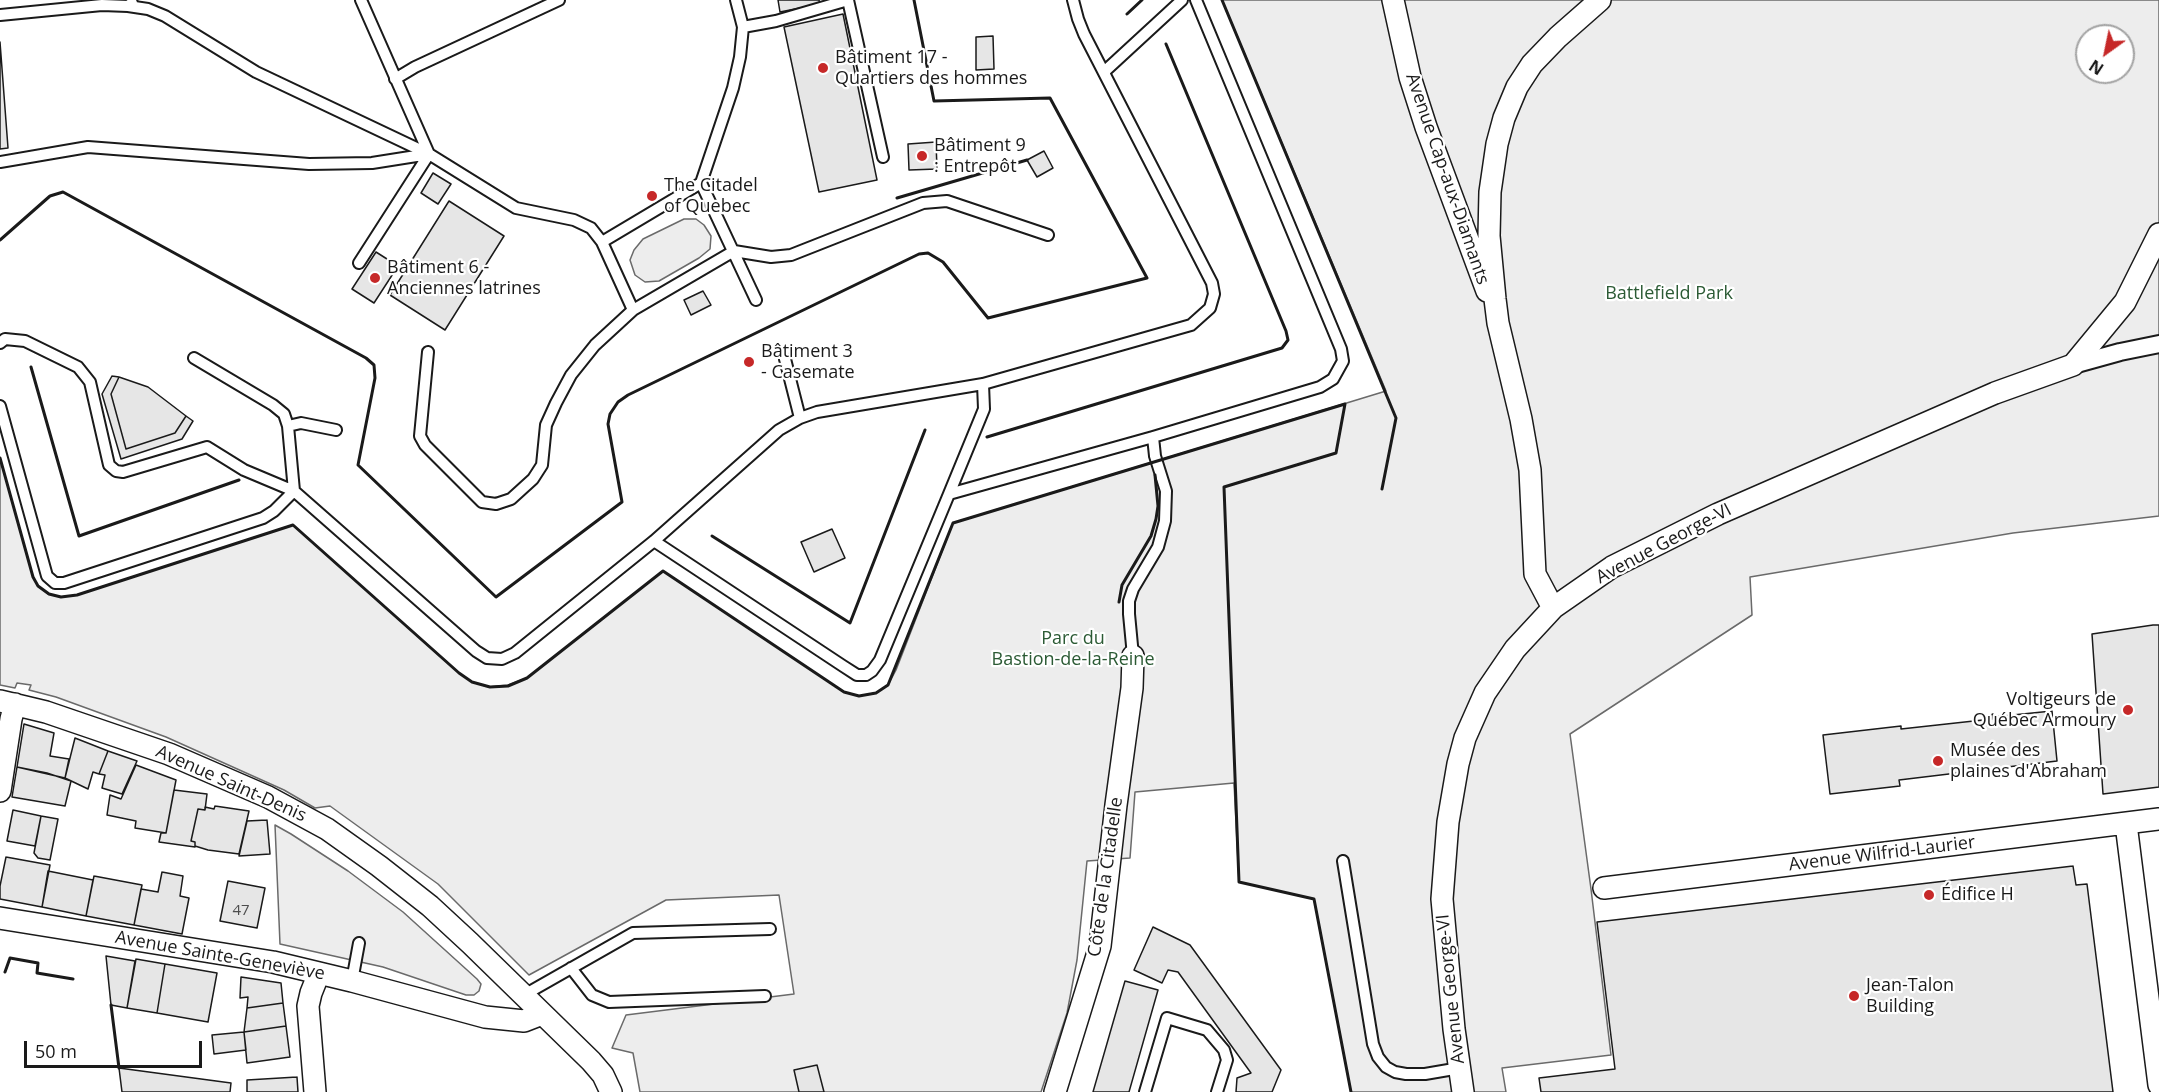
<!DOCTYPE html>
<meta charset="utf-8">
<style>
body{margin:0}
#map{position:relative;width:2159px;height:1092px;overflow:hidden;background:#fff;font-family:"Open Sans",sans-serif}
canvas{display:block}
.north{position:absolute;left:2075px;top:24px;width:60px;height:60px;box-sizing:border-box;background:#fff;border:2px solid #a3a3a3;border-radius:50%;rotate:213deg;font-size:16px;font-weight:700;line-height:24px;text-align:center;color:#1a1a1a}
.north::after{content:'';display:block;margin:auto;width:21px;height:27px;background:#c62828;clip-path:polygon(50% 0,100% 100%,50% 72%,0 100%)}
.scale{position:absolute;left:24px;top:1041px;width:178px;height:27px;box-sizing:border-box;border:3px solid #1a1a1a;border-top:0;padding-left:8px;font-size:18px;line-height:21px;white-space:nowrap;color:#1a1a1a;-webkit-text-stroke:4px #fff;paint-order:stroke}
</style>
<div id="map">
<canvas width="2159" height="1092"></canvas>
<div class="north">N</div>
<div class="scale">50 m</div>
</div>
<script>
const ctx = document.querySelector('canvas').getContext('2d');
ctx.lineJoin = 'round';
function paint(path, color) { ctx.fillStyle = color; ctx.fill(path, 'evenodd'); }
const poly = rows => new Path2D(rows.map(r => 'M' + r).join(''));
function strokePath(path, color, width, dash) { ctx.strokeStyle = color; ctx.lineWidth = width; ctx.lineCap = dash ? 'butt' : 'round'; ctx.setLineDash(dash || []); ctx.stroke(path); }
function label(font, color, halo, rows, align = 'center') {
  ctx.font = font + ' "Open Sans",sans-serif'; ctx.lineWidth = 4.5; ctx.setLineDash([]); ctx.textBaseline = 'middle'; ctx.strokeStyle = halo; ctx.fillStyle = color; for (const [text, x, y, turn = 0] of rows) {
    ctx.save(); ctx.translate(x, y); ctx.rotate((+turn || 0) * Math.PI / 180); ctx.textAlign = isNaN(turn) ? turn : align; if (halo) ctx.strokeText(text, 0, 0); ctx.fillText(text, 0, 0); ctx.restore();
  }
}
const green = poly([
 [1222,0,2159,0,2159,516,2013,533,1750,577,1752,615,1570,734,1591,889,1611,1055,1502,1068,1506,1092,1351,1092,1314,899,1239,882,1234,783,1135,792,1130,858,1087,861,1077,960,1067,1013,1041,1092,640,1092,633,1053,612,1048,626,1015,794,994,779,895,666,900,529,975,438,884,330,806,315,808,284,790,166,737,56,697,29,690,31,685,17,683,15,688,0,685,0,458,33,577,38,586,48,594,61,597,77,595,293,525,459,673,472,682,489,687,508,685,527,678,663,571,844,692,859,696,876,693,888,685,896,670,953,523,1386,391,1222,0],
 [2087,36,2123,36,2123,72,2087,72,2087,36],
 [684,219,696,219,704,225,711,236,710,249,699,258,659,281,645,282,635,275,630,260,634,250,643,239,684,219],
 [275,825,291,834,348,871,403,912,477,979,481,984,479,991,474,995,466,995,383,967,280,944,275,825]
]);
paint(green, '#ededed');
strokePath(green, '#6a6a6a', 1.5);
const building = poly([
 [778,0,819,0,820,4,780,12,778,0],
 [843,14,877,180,819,192,784,27,843,14],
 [993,36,994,69,976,70,976,37,993,36],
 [0,42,8,148,0,149,0,42],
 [936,142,937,169,909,170,908,144,936,142],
 [1044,151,1053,168,1037,177,1027,160,1044,151],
 [433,173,451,184,438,204,421,193,433,173],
 [449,201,504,236,445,330,390,295,449,201],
 [376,252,398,266,374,303,352,289,376,252],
 [703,291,711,305,691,315,684,300,703,291],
 [112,376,119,377,111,394,126,449,175,433,186,416,193,421,182,439,121,459,102,394,112,376],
 [119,377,148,387,186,416,175,433,126,449,111,394,119,377],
 [832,529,845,558,814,572,801,542,832,529],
 [2153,625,2159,625,2159,787,2103,794,2092,634,2153,625],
 [2052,711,2057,761,1899,780,1900,786,1830,794,1823,735,1901,726,1901,729,1992,719,1991,715,1993,714,1993,717,2052,711],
 [24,724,54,733,50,756,69,759,65,778,17,767,24,724],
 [75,738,108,751,99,774,93,772,88,789,65,778,75,738],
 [108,751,137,761,122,794,102,788,105,775,99,774,108,751],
 [136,765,176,780,166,833,135,828,136,821,107,815,110,795,121,799,136,765],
 [17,767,47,773,71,781,65,806,12,797,17,767],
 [174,790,207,794,205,810,198,809,191,841,195,842,195,847,159,842,161,833,166,833,174,790],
 [215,806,249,811,239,854,208,850,195,846,195,842,191,841,198,809,205,810,205,807,214,809,215,806],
 [13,810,41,816,35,846,7,841,13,810],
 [41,816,58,819,50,860,38,858,34,853,41,816],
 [267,820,270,854,239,856,247,821,267,820],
 [6,857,50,865,42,907,0,899,0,886,6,857],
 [2073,866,2076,885,2087,884,2113,1092,1541,1092,1539,1078,1615,1069,1597,922,2073,866],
 [48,871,93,880,86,916,42,907,48,871],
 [162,872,183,876,180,896,189,898,182,934,134,925,141,889,158,892,162,872],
 [94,876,142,885,134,925,86,916,94,876],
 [228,881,265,888,257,928,220,921,228,881],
 [1153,927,1190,945,1281,1070,1272,1092,1236,1092,1237,1078,1251,1073,1178,972,1168,970,1162,983,1134,970,1153,927],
 [106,956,135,961,127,1008,111,1005,106,956],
 [136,959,165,964,157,1013,127,1008,136,959],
 [165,964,217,973,208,1022,157,1013,165,964],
 [241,977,281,983,283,1003,247,1008,248,997,240,998,241,977],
 [1125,981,1158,990,1129,1092,1093,1092,1125,981],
 [283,1003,286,1026,244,1032,247,1008,283,1003],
 [286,1026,290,1057,247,1063,244,1032,286,1026],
 [244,1032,246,1050,214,1054,212,1035,244,1032],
 [817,1065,824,1092,799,1092,794,1070,817,1065],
 [119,1068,231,1083,230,1092,122,1092,119,1068],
 [297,1077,298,1092,247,1092,247,1080,297,1077]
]);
paint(building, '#e6e6e6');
strokePath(building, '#1a1a1a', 1.5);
const service = poly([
 [361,0,429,154,516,208,574,220,591,228,602,242,633,310],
 [736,0,743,27,740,57,733,88,701,183,756,300],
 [128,6,148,9,165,16,256,72,429,154],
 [0,15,102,5,128,6,132,3],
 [743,27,776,21,848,0,883,157],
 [1105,71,1182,0],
 [395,79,415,67,559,0],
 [0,162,88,147,309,164,372,163,429,154],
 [602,242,701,183],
 [359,263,429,154],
 [0,343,5,339,25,341,78,367,90,382,109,465,116,471,123,472,207,447,244,470,294,491,476,651,487,658,502,659,515,653,654,541,779,430,800,418,817,412,983,384,1191,325,1210,308,1214,294,1212,283,1084,34,1078,19,1073,0],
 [428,352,420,436,425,445,482,502,496,504,511,499,533,479,542,465,546,425,556,403,571,375,595,345,633,310,734,251,771,257,791,255,923,203,947,201,1048,235],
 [785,359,800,418],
 [0,406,47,576,55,583,64,583,263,518,274,511,294,491,288,426,284,414,273,405,194,358],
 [288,426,301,423,336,430],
 [949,494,984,409,983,384],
 [654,541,843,666,857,675,866,675,872,671,880,660,949,494,1153,437,1320,387,1333,379,1343,361,1341,349,1196,0],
 [1133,656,1129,614,1129,601,1133,589,1158,547,1165,521,1166,491,1155,456,1153,437],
 [1343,861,1373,1044,1378,1057,1386,1067,1395,1072,1406,1074,1425,1074,1460,1068],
 [571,968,592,995,609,1002,765,996],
 [352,981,359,943],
 [524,995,633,933,770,929],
 [1145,1092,1167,1018,1207,1030,1224,1050,1227,1060,1217,1092]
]);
const pedestrian = poly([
 [2073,365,2120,352,2159,344]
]);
const minor = poly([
 [1393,0,1410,77,1426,127,1487,291],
 [1553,608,1535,574,1530,470,1521,419,1498,323,1495,299,1489,236,1490,192,1497,144,1504,118,1517,87,1532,64,1558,37,1600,0],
 [0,701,46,712,169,754,268,797,327,829,379,866,430,906,470,943,591,1061,603,1075,611,1092],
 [0,791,11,719,15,704],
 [2126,824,2159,1085],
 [1604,888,2159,819],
 [0,918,273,962,352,981,485,1017,524,1021,542,1014],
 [315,1092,308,1006,311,993,319,973],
 [1055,1092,1100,946,1116,805,1132,688,1133,656],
 [1463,1092,1454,1029,1442,899,1448,822,1458,764,1465,738,1485,693,1515,649,1553,608,1612,567,1718,514,1995,393,2073,365,2125,302,2159,234]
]);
strokePath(service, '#1a1a1a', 14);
strokePath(pedestrian, '#1a1a1a', 20);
strokePath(minor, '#1a1a1a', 24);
strokePath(service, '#fff', 10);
strokePath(pedestrian, '#fff', 16);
strokePath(minor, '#fff', 21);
strokePath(poly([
 [1222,0,1396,418,1382,489],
 [1127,14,1142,0],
 [897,198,1027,160],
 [0,240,50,196,63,192,366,358,374,365,375,378,358,465,496,597,622,502,608,424,610,414,618,402,628,395,919,254,928,253,943,262,988,318,1147,278,1050,98,934,101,914,0],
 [31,367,79,536,239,480],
 [987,437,1282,348,1288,340,1286,331,1166,44],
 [0,458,33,577,38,586,49,594,61,597,77,595,293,525,459,673,472,682,490,687,508,686,527,678,663,571,844,692,859,696,876,693,888,685,953,523,1345,404,1336,453,1224,487,1239,882,1314,899,1351,1092],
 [712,536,850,623,925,430],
 [1119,602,1122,585,1151,536,1156,519,1158,506,1155,475],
 [5,972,10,958,38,963,37,973,73,979],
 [111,1005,119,1068]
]), '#1a1a1a', 3);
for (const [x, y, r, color] of [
 [823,68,6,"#c62828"],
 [922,156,6,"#c62828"],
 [652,196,6,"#c62828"],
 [375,278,6,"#c62828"],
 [749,362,6,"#c62828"],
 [2128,710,6,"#c62828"],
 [1938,761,6,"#c62828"],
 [1929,895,6,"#c62828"],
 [1854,996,6,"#c62828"]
]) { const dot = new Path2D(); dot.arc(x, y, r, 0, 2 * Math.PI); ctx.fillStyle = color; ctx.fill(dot); strokePath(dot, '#fff', 2); }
label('15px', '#4d4d4d', null, [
 ["47",241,911]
]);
label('18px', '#1a1a1a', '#fff', [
 ["Bâtiment 17 -",835,58],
 ["Quartiers des hommes",835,79],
 ["Bâtiment 9",934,146],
 [": Entrepôt",934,167],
 ["The Citadel",664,186],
 ["of Quebec",664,207],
 ["Bâtiment 6 -",387,268],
 ["Anciennes latrines",387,289],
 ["Bâtiment 3",761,352],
 ["- Casemate",761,373],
 ["Voltigeurs de",2116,700,"right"],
 ["Québec Armoury",2116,721,"right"],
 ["Musée des",1950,751],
 ["plaines d'Abraham",1950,772],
 ["Édifice H",1941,895],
 ["Jean-Talon",1866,986],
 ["Building",1866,1007]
], 'left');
label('18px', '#1a1a1a', '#fff', [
 ["Avenue Cap-aux-Diamants",1447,179,71],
 ["Avenue George-VI",1664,544,-28],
 ["Avenue Saint-Denis",231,784,24],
 ["Avenue Wilfrid-Laurier",1882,854,-7],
 ["Côte de la Citadelle",1106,877,-82],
 ["Avenue Sainte-Geneviève",220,956,10],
 ["Avenue George-VI",1451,989,-96]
]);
label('18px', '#2b5a34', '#fff', [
 ["Battlefield Park",1669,294],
 ["Parc du",1073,639],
 ["Bastion-de-la-Reine",1073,660]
]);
</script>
